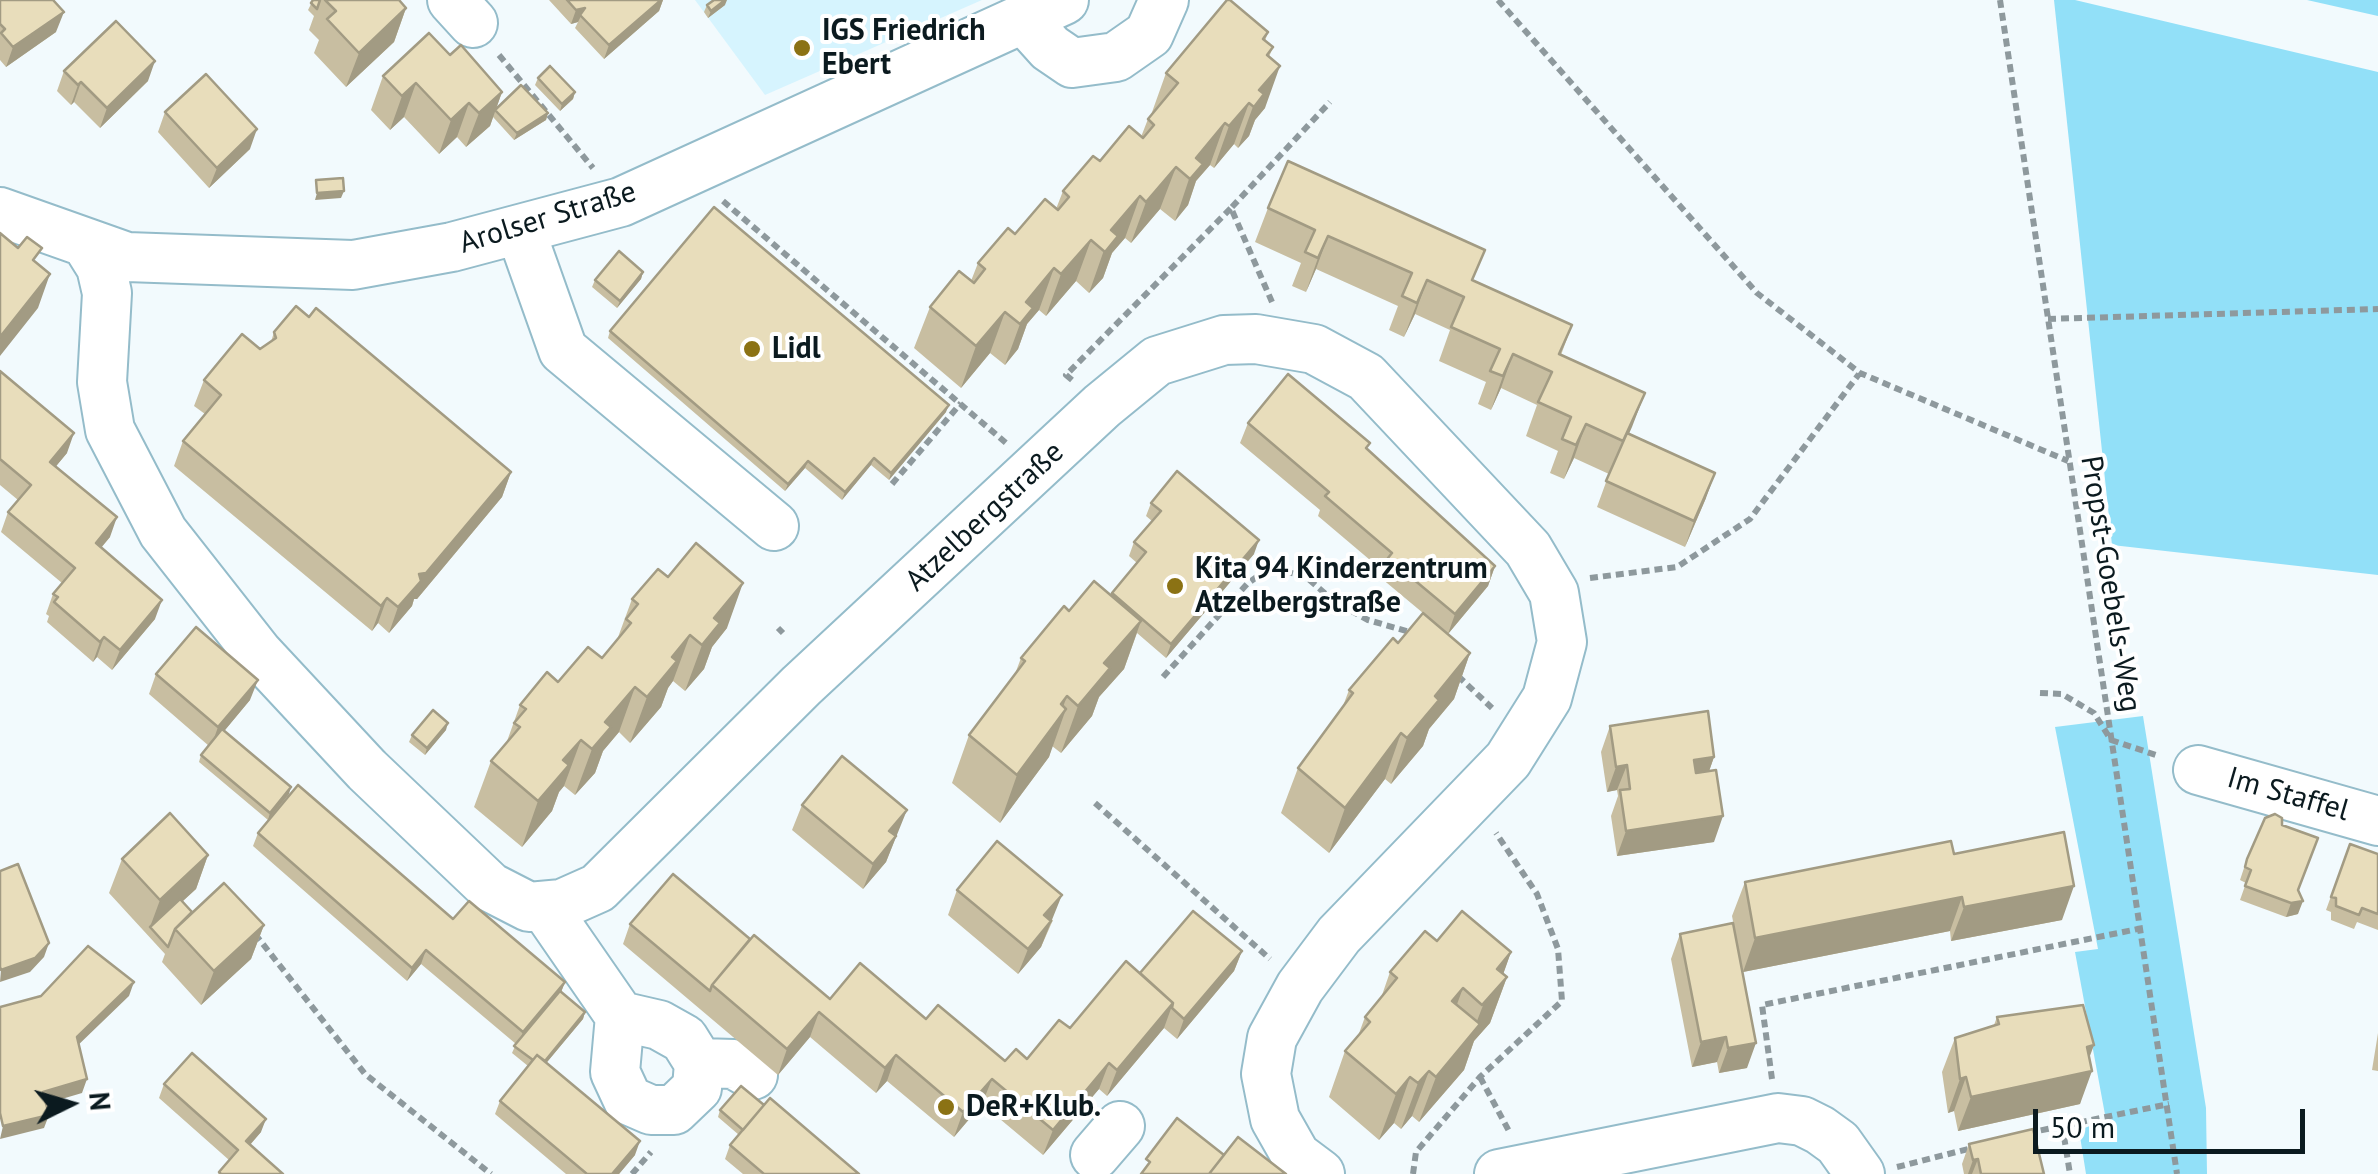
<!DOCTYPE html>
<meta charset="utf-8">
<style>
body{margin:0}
#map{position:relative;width:2378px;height:1174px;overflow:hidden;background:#f2fafd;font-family:"PT Sans",sans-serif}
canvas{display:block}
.north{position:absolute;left:20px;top:1054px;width:100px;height:100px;-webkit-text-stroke:8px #fff;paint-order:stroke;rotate:85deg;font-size:28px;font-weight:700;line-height:40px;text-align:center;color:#0b1a1f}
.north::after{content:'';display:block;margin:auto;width:35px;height:45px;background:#0b1a1f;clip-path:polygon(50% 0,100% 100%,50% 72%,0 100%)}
.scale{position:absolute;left:2033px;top:1109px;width:272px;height:45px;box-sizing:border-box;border:5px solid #0b1a1f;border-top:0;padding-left:12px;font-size:30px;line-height:35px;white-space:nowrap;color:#0b1a1f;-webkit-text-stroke:8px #fff;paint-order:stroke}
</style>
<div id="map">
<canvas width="2378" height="1174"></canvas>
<div class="north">N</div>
<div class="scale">50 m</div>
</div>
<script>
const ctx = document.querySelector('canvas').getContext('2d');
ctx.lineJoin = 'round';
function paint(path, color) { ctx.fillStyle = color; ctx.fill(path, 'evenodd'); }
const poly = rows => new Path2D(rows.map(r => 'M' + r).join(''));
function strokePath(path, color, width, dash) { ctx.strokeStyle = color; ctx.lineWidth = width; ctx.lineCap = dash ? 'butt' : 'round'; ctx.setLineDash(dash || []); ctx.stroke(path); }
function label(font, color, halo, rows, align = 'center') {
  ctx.font = font + ' "PT Sans",sans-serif'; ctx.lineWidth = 8; ctx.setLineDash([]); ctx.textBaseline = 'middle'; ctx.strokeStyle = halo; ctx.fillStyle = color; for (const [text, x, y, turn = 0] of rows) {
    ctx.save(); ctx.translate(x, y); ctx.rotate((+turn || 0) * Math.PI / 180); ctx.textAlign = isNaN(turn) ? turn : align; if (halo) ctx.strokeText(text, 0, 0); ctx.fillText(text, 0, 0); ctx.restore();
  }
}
paint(poly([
 [695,0,982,0,765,95]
]), '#d6f4fe');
paint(poly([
 [2054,0,2075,0,2378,72,2378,575,2112,545],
 [2307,0,2378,0,2378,16],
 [2143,716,2206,1108,2207,1174,2086,1174,2079,1130,2106,1120,2075,952,2098,949,2055,727]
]), '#92e0f8');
const minor = poly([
 [452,0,473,23],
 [1023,18,1050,48,1072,63,1116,57,1149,34,1164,0],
 [0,212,127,257,353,265,452,247,621,202,1064,0],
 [520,229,563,350,774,526],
 [86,243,101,267,107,293,102,382,110,430,163,532,258,653,367,770,490,887,529,907,562,904,598,888,801,686,1102,406,1157,361,1224,340,1256,339,1314,349,1366,377,1528,549,1554,593,1562,642,1547,698,1508,760,1339,935,1300,987,1272,1038,1266,1074,1275,1119,1296,1156,1320,1174],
 [2198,770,2378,821],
 [544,906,620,1016,615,1072,628,1100,651,1110,674,1110,697,1088,699,1063,684,1039,659,1025,620,1016],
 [699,1063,734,1064,753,1075],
 [1095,1155,1120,1126],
 [1499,1174,1778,1118,1802,1121,1820,1130,1838,1143,1860,1174]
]);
strokePath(minor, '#94bcca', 52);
strokePath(poly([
 [1498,0,1757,293,1860,373,2068,461],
 [2000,0,2177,1174],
 [499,55,593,168],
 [723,201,1006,443],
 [1272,302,1231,208,1330,102],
 [2048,319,2378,309],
 [1072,380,1066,375,1231,208],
 [892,484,961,403],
 [1590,578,1677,567,1750,519,1859,374],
 [778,628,783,633],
 [1458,676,1492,708],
 [1163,677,1247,584,1269,568,1305,576,1335,602,1368,620,1413,633],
 [2040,693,2062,694,2094,713,2111,740,2159,756],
 [1095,803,1270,959],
 [255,934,365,1074,491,1174],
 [1480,1077,1510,1133],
 [1772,1079,1762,1005,2138,929],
 [2062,1124,2070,1174],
 [2028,1133,2169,1104],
 [1897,1167,1972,1148],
 [632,1174,651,1152],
 [1413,1174,1416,1152,1480,1077,1562,1001,1558,949,1537,894,1496,833]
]), '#8e999d', 6, [8, 5]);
strokePath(minor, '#fff', 48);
paint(poly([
 [0,0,56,32,6,67,0,60],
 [313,0,399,0,406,8,394,42,346,87,314,53,319,40,309,30,314,16,308,10],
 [549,0,663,0,659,11,604,59,575,28,578,22,571,24],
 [707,5,725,5,708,18,704,12],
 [1268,32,1265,41,1273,47,1269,57,1265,108,1255,120,1249,136,1238,148,1234,144,1214,168,1210,165,1196,181,1188,205,1175,221,1160,209,1131,243,1125,238,1112,253,1103,278,1089,293,1076,281,1046,316,1039,310,1027,324,1018,349,1005,365,990,353,961,388,914,348,930,307,971,281,978,263,1056,209,1063,191,1100,161,1141,137,1148,119,1151,115,1166,73],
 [450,55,502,92,496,109,548,113,546,120,514,140,493,117,490,126,466,147,457,137,439,154,404,117,390,130,371,110,383,76],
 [64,71,148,81,100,128,74,102,71,105,57,91],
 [538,78,575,92,573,99,560,111,535,85],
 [165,112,250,149,209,188,158,132],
 [1268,208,1474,281,1572,325,1561,355,1629,434,1706,498,1685,547,1597,507,1609,474,1574,458,1564,479,1550,473,1558,451,1526,436,1537,405,1501,388,1491,410,1478,404,1486,382,1439,361,1450,330,1415,314,1404,337,1389,330,1398,306,1316,269,1306,292,1292,286,1301,263,1255,242],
 [643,272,641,279,617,308,592,287,595,280],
 [610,331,946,412,889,480,871,465,842,500,805,468,785,491,608,338],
 [274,332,511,472,502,497,417,599,414,599,412,606,389,633,378,623,372,631,174,466,183,441,205,414,194,406,204,380,260,349,271,342],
 [0,371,67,453,56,466,110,537,101,548,155,619,112,670,97,657,93,662,47,622,49,616,46,614,53,594,62,583,1,532,8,512,18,500,0,485],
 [1248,423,1368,449,1495,566,1488,586,1448,634,1470,653,1454,699,1429,729,1423,746,1391,784,1385,779,1329,853,1281,813,1298,768,1343,706,1349,690,1398,643,1423,613,1381,578,1383,571,1318,516,1320,510,1240,443],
 [1151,503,1254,554,1166,658,1137,633,1124,669,1099,697,1092,716,1061,753,1052,746,1049,757,1000,823,952,783,969,735,1015,674,1021,658,1069,611,1111,595,1137,563,1129,556,1134,542,1152,521,1146,516],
 [632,599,727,628,712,647,704,669,685,691,673,681,668,688,661,707,630,743,619,732,603,751,595,773,575,795,564,786,559,792,552,811,522,847,474,807,491,761,506,744,520,705,602,658,617,640],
 [156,674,250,700,224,731,289,794,268,820,199,762,201,755,209,746,149,694],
 [1610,726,1714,757,1709,771,1714,842,1617,856,1611,816,1618,796,1617,790,1607,792,1601,752],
 [446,730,425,755,409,742,412,735],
 [802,805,897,836,895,839,886,862,863,889,792,830],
 [2282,825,2298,890,2298,914,2286,917,2240,900,2246,883,2240,880,2247,859],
 [258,833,453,919,565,982,561,992,585,1012,583,1019,546,1063,635,1155,619,1174,566,1174,495,1114,500,1101,528,1066,512,1053,516,1044,421,964,407,981,253,846],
 [2350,844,2378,854,2378,930,2357,922,2354,929,2331,920,2331,912,2326,910],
 [1954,854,2062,920,1951,941,1950,931,1743,972,1732,916,1745,882],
 [208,855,196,889,183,901,192,912,264,925,251,959,201,1005,162,962,165,954,109,893,122,859],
 [957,890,1053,920,1041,947,1018,974,948,915],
 [630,924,750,939,830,999,926,1019,1005,1061,1027,1059,1070,1028,1140,973,1242,951,1234,971,1177,1039,1164,1028,1107,1096,1099,1089,1043,1155,982,1104,954,1137,887,1081,876,1093,810,1037,778,1075,623,944],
 [1680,934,1747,1068,1719,1073,1717,1062,1692,1067,1671,959],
 [1437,941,1511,952,1503,974,1507,977,1490,1023,1474,1041,1464,1070,1419,1122,1412,1116,1401,1129,1394,1123,1379,1140,1329,1097,1345,1051,1358,1036,1365,1017,1381,998,1390,972],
 [1997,1017,2089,1058,2080,1104,1958,1131,1954,1111,1948,1113,1942,1072,1955,1038,1994,1025],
 [2378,1033,2378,1071,2372,1070],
 [164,1084,261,1132,250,1145,283,1174,218,1174,229,1160,159,1098],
 [764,1105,859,1174,743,1174,725,1159,730,1145,739,1135,718,1117,720,1110],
 [1969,1144,2044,1174,1964,1174,1962,1164]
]), '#c8bea1');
paint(poly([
 [661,0,663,0,659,11,604,59,609,45],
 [725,0,727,0,725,5,708,18,711,11],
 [406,8,394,42,346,87,359,53],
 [585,8,578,22,571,24,576,10],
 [64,12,56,32,6,67,13,47],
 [155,61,148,81,100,128,107,108],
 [1280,66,1265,108,1255,120,1249,136,1238,148,1259,90],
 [81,82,74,102,71,105,78,85],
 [416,83,404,117,390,130,402,96],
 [502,92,490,126,466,147,479,113],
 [575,92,573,99,560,111,562,104],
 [469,103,457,137,439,154,451,120],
 [1249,103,1234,144,1214,168,1229,126],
 [548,113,546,120,514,140,517,133],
 [1225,123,1210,165,1196,181,1188,205,1175,221,1196,158],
 [257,129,250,149,209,188,217,168],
 [1176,167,1160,209,1131,243,1146,202],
 [344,191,341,198,315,200,317,193],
 [1140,196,1125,238,1112,253,1103,278,1089,293,1111,230],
 [1328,236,1316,269,1306,292,1318,258],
 [1091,240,1076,281,1046,316,1061,274],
 [1054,268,1039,310,1027,324,1018,349,1005,365,1020,324,1026,302],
 [643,272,641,279,617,308,620,301],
 [50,274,38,308,0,356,0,337],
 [1427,280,1415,314,1404,337,1417,303],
 [1005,312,990,353,961,388,976,346],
 [1513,354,1501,388,1491,410,1503,376],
 [1645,393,1632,427,1611,474,1623,441],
 [949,405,946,412,889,480,891,473],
 [1586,424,1574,458,1564,479,1576,445],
 [74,433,67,453,43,482,50,462],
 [874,458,871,465,842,500,845,492],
 [808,461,805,468,785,491,788,484],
 [511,472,502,497,417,599,414,599,412,606,389,633,398,607,419,574],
 [1715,473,1706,498,1685,547,1694,521],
 [117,517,110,537,88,563,96,543],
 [1259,540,1254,554,1166,658,1171,644],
 [1495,566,1488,586,1448,634,1455,614],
 [743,583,727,628,712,647,704,669,685,691,702,645,714,618],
 [387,598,378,623,372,631,381,606],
 [162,600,155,619,112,670,120,650],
 [1141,621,1124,669,1099,697,1092,716,1061,753,1078,706,1104,663],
 [690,635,673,681,668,688,661,707,630,743,647,697,672,657],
 [104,637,97,657,93,662,100,642],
 [1470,653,1454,699,1429,729,1423,746,1391,784,1407,738,1435,696],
 [258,680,250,700,211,747,218,727],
 [635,687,619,732,603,751,595,773,575,795,592,749,605,722],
 [1067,696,1059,718,1066,709,1049,757,1000,823,1017,775,1061,704],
 [448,723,446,730,425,755,427,748],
 [1401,733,1385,779,1329,853,1345,808],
 [581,740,564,786,559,792,552,811,522,847,538,801,563,760],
 [1714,757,1705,783,1685,786,1694,760],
 [1627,765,1617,790,1607,792,1616,767],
 [291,787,289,794,268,820,270,813],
 [907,810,886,862,863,889,873,864,889,831],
 [1723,816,1714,842,1617,856,1626,831],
 [208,855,196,889,152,929,150,927,160,900],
 [2074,886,2062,920,1951,941,1964,907],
 [1062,895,1041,947,1018,974,1028,949,1044,915],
 [1962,897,1950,931,1743,972,1755,938],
 [2303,901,2298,914,2286,917,2291,903],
 [264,925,251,959,201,1005,214,971],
 [49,943,44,957,30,972,0,982,1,970],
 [426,950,421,964,407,981,412,968],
 [1242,951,1234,971,1177,1039,1184,1019],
 [1511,952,1499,986,1507,977,1490,1023,1474,1041,1464,1070,1419,1122,1436,1077,1472,1034,1497,969],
 [134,982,129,996,72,1051,77,1037],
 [565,982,560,995,518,1045,523,1032],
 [1463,988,1446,1034,1452,1001],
 [1173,1003,1164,1028,1107,1096,1117,1070],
 [585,1012,583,1019,538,1073,540,1066],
 [819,1012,810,1037,778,1075,787,1049],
 [1726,1037,1717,1062,1692,1067,1701,1042],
 [1756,1043,1747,1068,1719,1073,1728,1048],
 [2094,1045,2084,1072,2092,1071,2080,1104,1958,1131,1971,1097,2087,1047],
 [896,1055,887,1081,876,1093,885,1068],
 [1109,1063,1099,1089,1043,1155,1053,1130],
 [1429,1071,1412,1116,1401,1129,1418,1083],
 [1410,1077,1394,1123,1379,1140,1396,1094],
 [1966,1077,1954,1111,1948,1113,1960,1079],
 [87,1079,82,1093,38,1106,43,1092],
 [992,1079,982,1104,954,1137,963,1112],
 [49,1115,44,1128,0,1139,3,1126],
 [266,1119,261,1132,241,1155,246,1141],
 [640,1141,635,1155,619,1174,612,1174],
 [1978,1159,1972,1174,1968,1174,1973,1160]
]), '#a29b83');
const building = poly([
 [0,0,53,0,64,12,13,47,1,33,5,29,0,24,0,0],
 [313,0,320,0,317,9,311,3,313,0],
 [325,0,399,0,406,8,359,53,327,19,336,11,325,0],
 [567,0,661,0,609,45,580,15,585,8,576,10,567,0],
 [714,0,725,0,711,11,707,5,714,0],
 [1227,0,1230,0,1268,32,1263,39,1273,47,1267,55,1280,66,1259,90,1264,94,1254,107,1249,103,1229,126,1225,123,1196,158,1203,164,1190,179,1176,167,1146,202,1140,196,1111,230,1118,236,1105,252,1091,240,1061,274,1054,268,1026,302,1033,308,1020,324,1005,312,976,346,930,307,959,271,974,283,985,269,978,263,1008,228,1015,234,1045,199,1058,210,1069,197,1063,191,1093,156,1100,161,1129,126,1143,138,1154,125,1148,119,1178,83,1166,73,1227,0],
 [116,21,155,61,107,108,81,82,78,85,64,71,116,21],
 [429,33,450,55,461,45,502,92,479,113,469,103,451,120,416,83,402,96,383,76,429,33],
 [550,66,575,92,562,104,538,78,550,66],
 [206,74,257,129,217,168,165,112,206,74],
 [521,85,548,113,517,133,495,110,521,85],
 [1288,161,1485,250,1472,280,1572,325,1559,354,1645,393,1623,441,1586,424,1576,445,1562,439,1571,417,1538,402,1552,372,1513,354,1503,376,1490,371,1500,349,1451,327,1464,297,1427,280,1417,303,1402,296,1412,273,1328,236,1318,258,1305,252,1315,230,1268,208,1288,161],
 [343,178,344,191,317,193,316,180,343,178],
 [714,207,949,405,891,473,874,458,845,492,808,461,788,484,610,331,714,207],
 [0,233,18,248,27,237,42,248,33,260,50,274,0,337,0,233],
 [619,251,643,272,620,301,595,280,619,251],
 [296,306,309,317,316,308,511,472,426,573,419,574,421,581,398,607,387,598,381,606,183,441,221,395,204,380,242,334,260,349,276,338,274,332,296,306],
 [0,371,74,433,50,462,117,517,96,543,162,600,120,650,104,637,100,642,54,602,58,597,53,594,75,568,8,512,31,485,0,459,0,371],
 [1288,374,1370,443,1366,448,1495,566,1455,614,1388,558,1392,553,1325,496,1329,492,1248,423,1288,374],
 [1627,433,1715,473,1694,521,1606,481,1627,433],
 [1177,471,1259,540,1171,644,1112,593,1146,552,1134,542,1161,511,1151,503,1177,471],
 [696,543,743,583,714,618,720,623,702,645,690,635,672,657,677,661,647,697,635,687,605,722,611,727,592,749,581,740,563,760,569,765,538,801,491,761,520,727,514,723,526,709,520,705,547,672,558,682,588,647,602,658,631,623,626,619,638,604,632,599,658,569,668,577,696,543],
 [1094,581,1141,621,1104,663,1110,668,1078,706,1067,696,1061,704,1066,709,1017,775,969,735,1025,661,1021,658,1064,606,1069,611,1094,581],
 [1423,613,1470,653,1435,696,1439,700,1407,738,1401,733,1345,808,1298,768,1353,693,1349,690,1393,638,1398,643,1423,613],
 [196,627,258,680,218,727,156,674,196,627],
 [433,710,448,723,427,748,412,735,433,710],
 [1708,711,1714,757,1694,760,1696,773,1716,770,1723,816,1626,831,1620,790,1630,789,1627,765,1616,767,1610,726,1708,711],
 [222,729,291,787,270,813,201,755,222,729],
 [842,756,907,810,889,831,896,836,873,864,802,805,842,756],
 [298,785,453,919,469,901,565,982,523,1032,426,950,412,968,258,833,298,785],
 [170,813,208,855,160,900,122,859,170,813],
 [2275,814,2282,818,2282,825,2318,838,2298,890,2303,901,2291,903,2245,886,2251,870,2245,867,2247,859,2265,818,2275,814],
 [2064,832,2074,886,1964,907,1962,897,1755,938,1745,882,1951,841,1954,854,2064,832],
 [997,841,1062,895,1044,915,1051,921,1028,949,957,890,997,841],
 [2350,844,2378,854,2378,914,2362,908,2359,915,2336,906,2336,898,2331,897,2350,844],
 [18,864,49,943,35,958,1,970,0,967,0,871,18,864],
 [673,874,750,939,712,985,710,991,630,924,673,874],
 [224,883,264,925,214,971,175,929,224,883],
 [180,899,192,912,175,929,168,947,150,927,180,899],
 [1193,911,1242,951,1184,1019,1172,1008,1173,1003,1140,973,1193,911],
 [1462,911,1511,952,1497,969,1507,977,1482,1005,1463,988,1452,1001,1480,1024,1436,1077,1429,1071,1418,1083,1410,1077,1396,1094,1345,1051,1370,1022,1365,1017,1397,978,1390,972,1425,931,1437,941,1462,911],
 [1733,923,1756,1043,1728,1048,1726,1037,1701,1042,1680,934,1733,923],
 [754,935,830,999,860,963,926,1019,938,1005,1005,1061,1016,1049,1027,1059,1059,1020,1070,1028,1126,961,1173,1003,1117,1070,1109,1063,1053,1130,992,1079,963,1112,896,1055,885,1068,819,1012,787,1049,712,985,754,935],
 [88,946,134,982,77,1037,87,1079,43,1092,49,1115,3,1126,0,1113,0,1007,41,996,88,946],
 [560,991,585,1012,545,1061,537,1055,533,1060,514,1046,560,991],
 [2083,1005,2094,1045,2087,1047,2092,1071,1971,1097,1966,1077,1960,1079,1955,1038,1999,1024,1997,1017,2083,1005],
 [192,1053,266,1119,246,1141,283,1174,221,1174,219,1172,238,1150,164,1084,192,1053],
 [537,1055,640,1141,612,1174,587,1174,500,1101,537,1055],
 [741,1086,764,1105,743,1130,720,1110,741,1086],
 [770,1098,859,1174,764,1174,730,1145,770,1098],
 [1177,1118,1224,1155,1209,1174,1141,1174,1150,1162,1146,1159,1177,1118],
 [2033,1129,2044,1174,1981,1174,1978,1159,1973,1160,1969,1144,2033,1129],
 [1238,1137,1286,1174,1209,1174,1238,1137]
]);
paint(building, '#e8ddbb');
strokePath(building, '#a29b83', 2.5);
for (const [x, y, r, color] of [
 [802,48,10,"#8b7214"],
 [752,349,10,"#8b7214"],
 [1175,586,10,"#8b7214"],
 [946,1107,10,"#8b7214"]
]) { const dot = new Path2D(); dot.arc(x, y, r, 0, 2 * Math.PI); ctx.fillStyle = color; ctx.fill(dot); strokePath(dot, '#fff', 4); }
label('bold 30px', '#0b1a1f', '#fff', [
 ["IGS Friedrich",822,31],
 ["Ebert",822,65],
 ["Lidl",772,349],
 ["Kita 94 Kinderzentrum",1195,569],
 ["Atzelbergstraße",1195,603],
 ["DeR+Klub.",966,1107]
], 'left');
label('30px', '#0b1a1f', '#fff', [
 ["Arolser Straße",548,218,-17],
 ["Atzelbergstraße",985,517,-43],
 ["Propst-Goebels-Weg",2110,584,81],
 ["Im Staffel",2288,795,16]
]);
</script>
